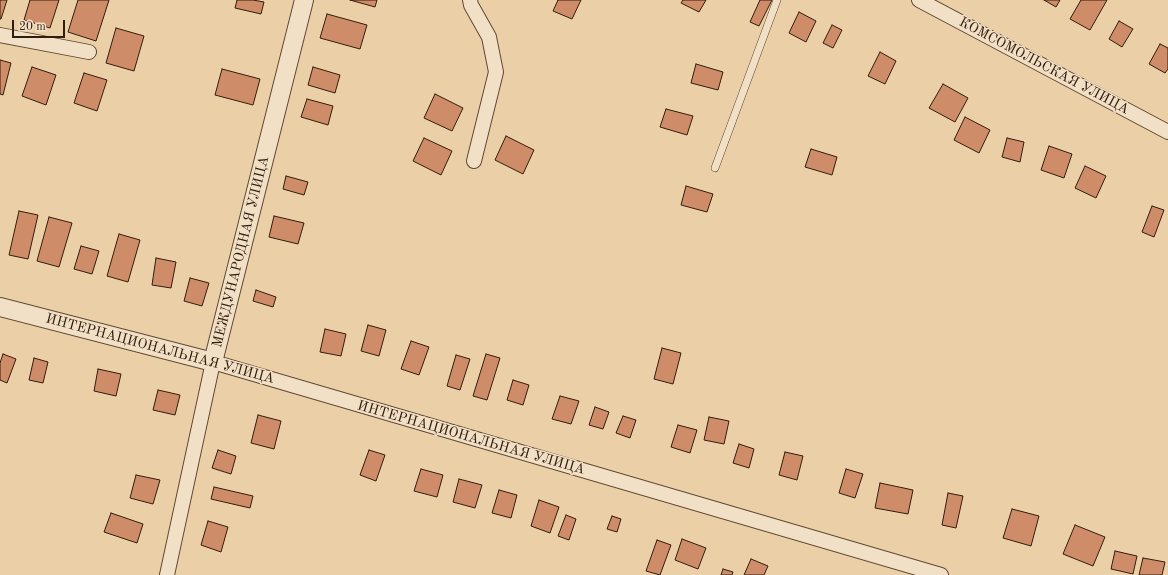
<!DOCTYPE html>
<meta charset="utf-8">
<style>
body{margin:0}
#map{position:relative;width:1168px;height:575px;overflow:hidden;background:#ebd0a7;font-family:"Old Standard TT",serif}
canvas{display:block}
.scale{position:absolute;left:12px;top:20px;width:53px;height:18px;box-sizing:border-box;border:2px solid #321c0d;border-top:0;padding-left:5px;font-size:12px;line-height:14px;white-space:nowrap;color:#321c0d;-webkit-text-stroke:3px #f2e0c6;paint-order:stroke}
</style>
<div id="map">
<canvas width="1168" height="575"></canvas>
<div class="scale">20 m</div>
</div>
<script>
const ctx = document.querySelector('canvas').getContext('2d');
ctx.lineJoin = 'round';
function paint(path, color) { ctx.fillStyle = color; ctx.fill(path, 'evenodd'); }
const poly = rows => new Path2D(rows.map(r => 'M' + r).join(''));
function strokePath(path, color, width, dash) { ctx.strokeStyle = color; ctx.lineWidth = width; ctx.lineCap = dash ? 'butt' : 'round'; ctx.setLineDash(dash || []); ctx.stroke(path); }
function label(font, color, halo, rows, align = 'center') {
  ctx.font = font + ' "Old Standard TT",serif'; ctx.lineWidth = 3; ctx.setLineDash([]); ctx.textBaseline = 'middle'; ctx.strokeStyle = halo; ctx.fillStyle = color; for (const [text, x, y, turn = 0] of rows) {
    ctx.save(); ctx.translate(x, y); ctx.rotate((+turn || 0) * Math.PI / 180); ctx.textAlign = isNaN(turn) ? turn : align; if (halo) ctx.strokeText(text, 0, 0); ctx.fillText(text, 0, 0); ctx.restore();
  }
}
const building = poly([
 [0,0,7,0,1,19,0,19,0,0],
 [30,0,59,0,50,28,24,20,30,0],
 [78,0,109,0,96,41,68,32,78,0],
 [237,0,253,0,264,2,261,14,235,8,237,0],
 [350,0,377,0,375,7,350,0],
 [558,0,581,0,572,19,553,11,558,0],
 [683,0,706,0,699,12,681,3,683,0],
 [760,0,772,0,759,26,750,22,760,0],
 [1044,0,1060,0,1056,7,1044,0],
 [1081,0,1107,0,1090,30,1070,19,1081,0],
 [799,12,816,21,806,42,789,33,799,12],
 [327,14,367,25,360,49,320,38,327,14],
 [1119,21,1133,29,1122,47,1109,39,1119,21],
 [832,25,842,30,833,48,823,43,832,25],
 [116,28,144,36,134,71,106,63,116,28],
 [1160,44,1168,48,1168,69,1165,73,1149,64,1160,44],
 [880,52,896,61,885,84,868,76,880,52],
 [0,60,11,63,3,95,0,94,0,60],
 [696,64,723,72,718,90,691,83,696,64],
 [32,67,56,75,46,105,22,96,32,67],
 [313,67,340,75,335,93,308,85,313,67],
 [222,69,260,79,253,105,215,95,222,69],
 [84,73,107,80,97,111,74,103,84,73],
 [943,84,968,98,955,122,929,108,943,84],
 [435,94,463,108,452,131,424,118,435,94],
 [307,99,333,106,328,125,301,117,307,99],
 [666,109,693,116,687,135,660,127,666,109],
 [965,117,990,130,979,153,954,140,965,117],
 [506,136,534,150,523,174,495,160,506,136],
 [424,138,452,151,441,175,413,161,424,138],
 [1007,138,1024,142,1020,162,1002,157,1007,138],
 [1049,146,1072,154,1064,178,1041,170,1049,146],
 [811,149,837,157,832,175,805,167,811,149],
 [1085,166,1106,176,1096,198,1075,188,1085,166],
 [286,176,308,182,304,195,283,189,286,176],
 [686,186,713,194,707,212,681,205,686,186],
 [1152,206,1164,210,1154,237,1142,232,1152,206],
 [19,211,38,215,28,259,9,255,19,211],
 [274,216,304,223,298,244,269,237,274,216],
 [49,217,72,223,59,267,37,261,49,217],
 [119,234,140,240,128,282,107,276,119,234],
 [81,246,99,251,92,274,74,269,81,246],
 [156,258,176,262,171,288,152,285,156,258],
 [190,278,209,283,202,306,184,301,190,278],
 [256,290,276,297,273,307,253,301,256,290],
 [368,325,386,330,379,356,361,351,368,325],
 [325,329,346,334,341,356,320,352,325,329],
 [411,341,429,347,419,375,401,369,411,341],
 [662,348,681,353,673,384,654,379,662,348],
 [3,354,16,359,7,383,0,380,0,363,3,354],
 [486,354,500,358,487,400,473,396,486,354],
 [456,355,470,359,460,390,447,386,456,355],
 [34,358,48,362,43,383,29,380,34,358],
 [98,369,121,374,116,396,94,391,98,369],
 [513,380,529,385,523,405,507,400,513,380],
 [158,390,180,395,175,415,153,410,158,390],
 [560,396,579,401,571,424,552,419,560,396],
 [595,407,609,412,603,429,589,425,595,407],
 [258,415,281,421,274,449,251,443,258,415],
 [623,416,636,420,630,438,616,433,623,416],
 [709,417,729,421,724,444,704,440,709,417],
 [678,425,697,430,690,453,671,447,678,425],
 [739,444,754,449,749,468,733,463,739,444],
 [218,450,236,456,231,474,212,468,218,450],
 [369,450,385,455,376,481,360,475,369,450],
 [785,452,803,456,797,480,779,475,785,452],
 [421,469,443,475,437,497,414,491,421,469],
 [846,469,863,474,855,498,839,493,846,469],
 [136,475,160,480,153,504,130,498,136,475],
 [459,479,482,485,475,508,453,502,459,479],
 [880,483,913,490,908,514,875,508,880,483],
 [214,487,253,496,250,508,211,499,214,487],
 [499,490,517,495,511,518,492,513,499,490],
 [948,493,963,496,956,528,942,525,948,493],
 [539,500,559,507,550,533,531,526,539,500],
 [1012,509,1039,516,1031,546,1003,538,1012,509],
 [111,513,143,524,137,543,104,532,111,513],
 [566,515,576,519,569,540,558,536,566,515],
 [612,516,621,519,617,532,607,529,612,516],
 [208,521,228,527,221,552,201,545,208,521],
 [1075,525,1105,537,1093,566,1063,554,1075,525],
 [682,539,706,548,698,569,675,560,682,539],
 [657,540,671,545,660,575,646,571,657,540],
 [1115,551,1137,556,1133,574,1111,569,1115,551],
 [1143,558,1165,562,1162,575,1139,575,1143,558],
 [751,559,768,566,764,575,744,575,751,559],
 [723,569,733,572,732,575,721,575,723,569]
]);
paint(building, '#cf8c68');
strokePath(building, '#321c0d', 1);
const service = poly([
 [715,168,777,0]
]);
const minor = poly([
 [470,0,471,5,489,37,496,72,474,161],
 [919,0,1168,132],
 [0,35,89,52],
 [167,575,213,362,941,575]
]);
const tertiary = poly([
 [0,307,213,362,304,0]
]);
strokePath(service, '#604934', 8);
strokePath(minor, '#604934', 16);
strokePath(tertiary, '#604934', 20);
strokePath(service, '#f2e0c6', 7);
strokePath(minor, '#f2e0c6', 14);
strokePath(tertiary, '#f2e0c6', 18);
label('14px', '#321c0d', '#f2e0c6', [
 ["КОМСОМОЛЬСКАЯ УЛИЦА",1044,66,28],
 ["МЕЖДУНАРОДНАЯ УЛИЦА",241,252,-76],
 ["ИНТЕРНАЦИОНАЛЬНАЯ УЛИЦА",160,349,15],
 ["ИНТЕРНАЦИОНАЛЬНАЯ УЛИЦА",471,438,16]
]);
</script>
